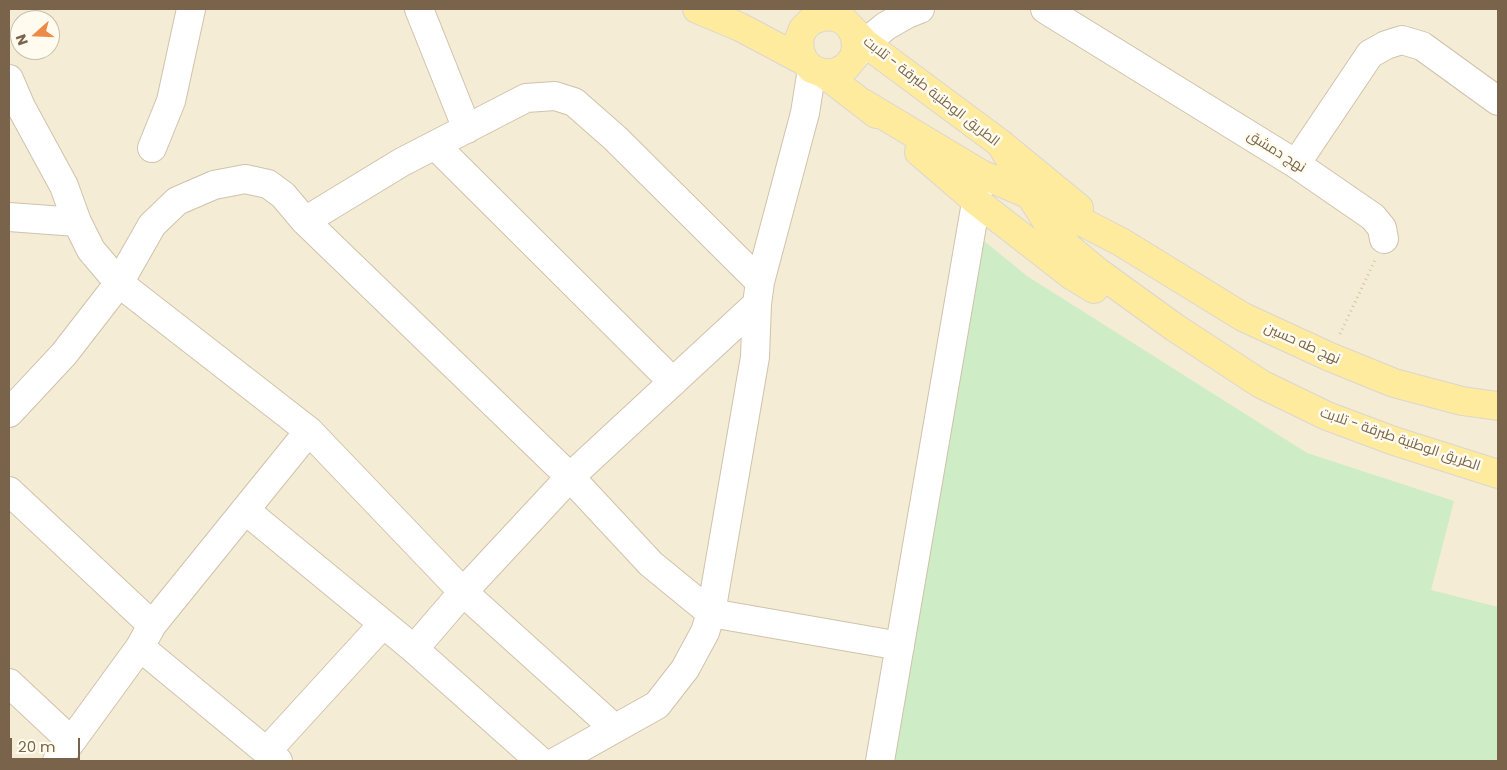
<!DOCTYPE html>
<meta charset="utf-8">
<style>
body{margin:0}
#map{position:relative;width:1507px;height:770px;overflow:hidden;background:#fdf9e8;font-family:Poppins,sans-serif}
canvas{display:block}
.frame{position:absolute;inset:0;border:10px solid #79634a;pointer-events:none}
.north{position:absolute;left:10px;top:10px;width:50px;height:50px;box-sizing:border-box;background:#fffbef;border:1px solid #c9bead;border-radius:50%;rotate:250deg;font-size:14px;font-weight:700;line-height:20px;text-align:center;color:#79634a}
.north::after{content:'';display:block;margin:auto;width:18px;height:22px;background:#ec8a48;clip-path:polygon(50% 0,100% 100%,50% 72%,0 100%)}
.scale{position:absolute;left:10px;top:738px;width:70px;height:22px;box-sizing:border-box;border:2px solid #79634a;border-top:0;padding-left:6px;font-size:15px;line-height:18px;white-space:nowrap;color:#79634a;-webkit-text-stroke:4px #fffbef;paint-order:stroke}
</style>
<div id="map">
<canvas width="1507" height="770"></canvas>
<div class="frame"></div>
<div class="north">N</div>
<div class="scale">20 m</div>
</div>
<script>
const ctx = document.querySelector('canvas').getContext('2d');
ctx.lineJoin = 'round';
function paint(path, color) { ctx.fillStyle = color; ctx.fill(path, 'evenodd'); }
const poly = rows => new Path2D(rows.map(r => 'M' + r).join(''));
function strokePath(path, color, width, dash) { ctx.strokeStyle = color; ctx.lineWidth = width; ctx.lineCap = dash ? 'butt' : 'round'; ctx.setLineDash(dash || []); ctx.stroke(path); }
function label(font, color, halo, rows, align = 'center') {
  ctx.font = font + ' Poppins,Cairo,sans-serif'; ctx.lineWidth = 5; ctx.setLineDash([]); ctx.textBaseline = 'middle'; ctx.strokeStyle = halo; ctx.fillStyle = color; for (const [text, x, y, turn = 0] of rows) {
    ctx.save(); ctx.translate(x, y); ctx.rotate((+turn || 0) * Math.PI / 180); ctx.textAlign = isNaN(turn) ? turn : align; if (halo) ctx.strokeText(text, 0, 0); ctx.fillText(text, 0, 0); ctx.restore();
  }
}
paint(poly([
 [9,9,1498,9,1498,761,9,761],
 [20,20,50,20,50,50,20,50]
]), '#f5ecd5');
paint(poly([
 [984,241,1027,276,1307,453,1454,501,1431,590,1498,607,1498,761,884,761,942,468]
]), '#ceecc5');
const minor = poly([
 [419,9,467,129],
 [1045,9,1296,164,1373,217,1382,228,1384,239],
 [854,57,865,43,886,26,907,14,920,9],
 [9,79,21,107,64,186,77,222,91,250,119,283,309,431,463,592,614,728],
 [435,145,673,382],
 [152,148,171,101,191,9],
 [1296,164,1370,54,1386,45,1402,40,1422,46,1498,101],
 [9,217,77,222],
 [305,221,402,162,526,98,555,96,574,102,615,138,760,282],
 [9,413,64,354,119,283,152,225,177,201,214,185,245,179,268,184,283,195,305,221,570,477,651,564,711,613,900,646],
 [9,491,152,625],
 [245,510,414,649,540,761],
 [140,647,278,761],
 [414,649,463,592,570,477,757,304],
 [9,683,71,741],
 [267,751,383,624],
 [57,761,140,647,152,625,309,431],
 [557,761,657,705,685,669,705,632,711,613,755,357,757,304,760,282,805,113,812,69],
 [880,761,980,179]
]);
const major = poly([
 [697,9,740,27,804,61,812,69,823,73,835,73,846,67,854,57,856,47,855,37,851,28,843,20,832,16,821,17,811,21,803,29,799,39,800,51,804,61],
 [851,28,865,43,1001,144,1079,208],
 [823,73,876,114],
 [863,103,981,174,1030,195,1121,242,1243,317,1330,357,1394,383,1462,401,1498,406],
 [1001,144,1030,195,1049,225,1069,248,1098,272,1174,327,1261,384,1327,416,1394,441,1498,474],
 [919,152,976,201,1071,275,1094,289]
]);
strokePath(minor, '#d0c2ac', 30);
strokePath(major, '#dcd6d0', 30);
strokePath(poly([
 [1340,334,1375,260]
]), '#dac1a0', 3, [1, 4]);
strokePath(minor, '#fff', 28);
strokePath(major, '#feeb9e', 28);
label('14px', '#79634a', '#fffbef', [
 ["الطريق الوطنية طبرقة - تلابت",931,92,38],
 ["نهج دمشق",1276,152,32],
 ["نهج طه حسين",1302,344,24],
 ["الطريق الوطنية طبرقة - تلابت",1400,440,19]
]);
</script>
